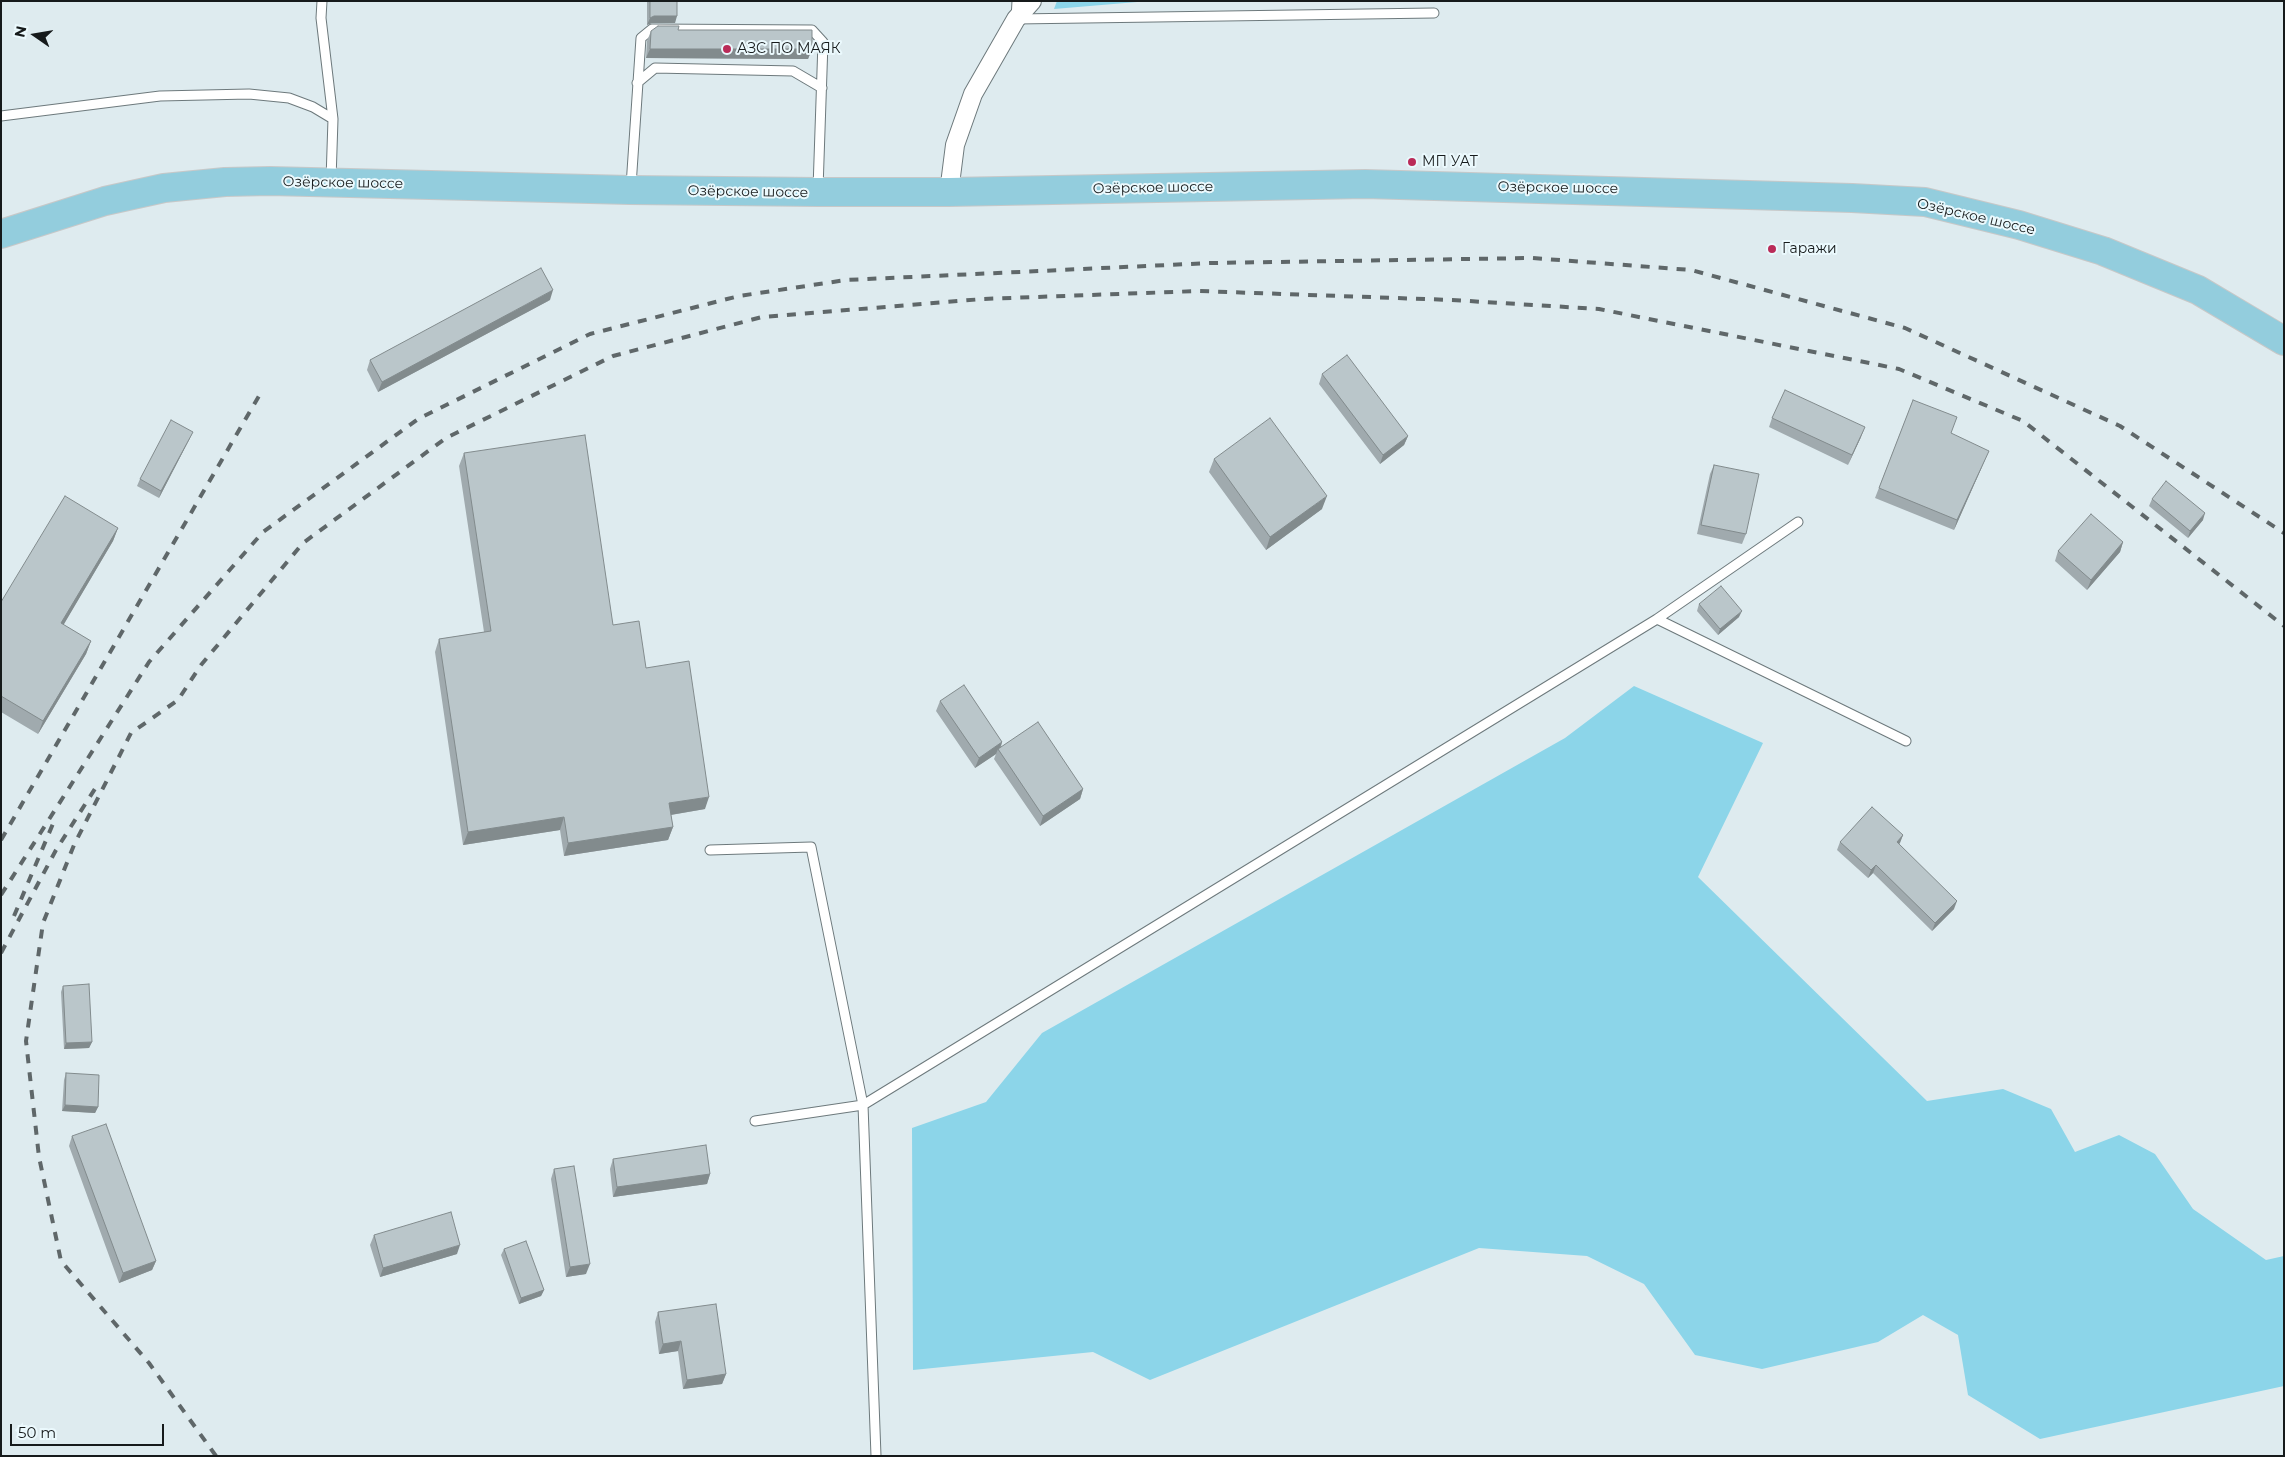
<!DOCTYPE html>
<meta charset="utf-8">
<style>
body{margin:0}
#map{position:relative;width:2285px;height:1457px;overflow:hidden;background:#deebef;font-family:Montserrat,sans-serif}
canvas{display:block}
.frame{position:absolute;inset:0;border:2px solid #161a1b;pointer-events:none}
.north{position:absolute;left:10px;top:10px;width:50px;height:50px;-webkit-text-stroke:4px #ebf9fd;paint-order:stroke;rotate:283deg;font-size:14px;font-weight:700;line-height:20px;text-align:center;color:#161a1b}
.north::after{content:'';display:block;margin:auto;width:18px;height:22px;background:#161a1b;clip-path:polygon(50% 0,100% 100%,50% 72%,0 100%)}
.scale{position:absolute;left:10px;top:1424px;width:154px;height:22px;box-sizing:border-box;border:2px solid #161a1b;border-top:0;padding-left:6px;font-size:15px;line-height:18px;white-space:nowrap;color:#161a1b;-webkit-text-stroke:4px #ebf9fd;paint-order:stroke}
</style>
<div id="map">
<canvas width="2285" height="1457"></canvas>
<div class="frame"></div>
<div class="north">N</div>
<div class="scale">50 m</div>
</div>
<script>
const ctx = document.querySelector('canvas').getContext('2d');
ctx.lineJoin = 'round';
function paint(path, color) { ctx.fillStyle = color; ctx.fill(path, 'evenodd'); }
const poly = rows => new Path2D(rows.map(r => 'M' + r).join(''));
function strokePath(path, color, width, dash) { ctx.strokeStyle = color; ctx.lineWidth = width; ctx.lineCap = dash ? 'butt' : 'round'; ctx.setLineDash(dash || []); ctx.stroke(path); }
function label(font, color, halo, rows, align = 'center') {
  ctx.font = font + ' Montserrat,sans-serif'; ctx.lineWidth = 4; ctx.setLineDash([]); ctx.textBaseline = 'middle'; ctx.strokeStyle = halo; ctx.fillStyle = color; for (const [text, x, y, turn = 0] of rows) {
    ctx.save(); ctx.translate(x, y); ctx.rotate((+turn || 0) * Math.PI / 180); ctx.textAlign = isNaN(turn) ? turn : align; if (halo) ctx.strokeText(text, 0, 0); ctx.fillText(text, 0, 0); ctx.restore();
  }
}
paint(poly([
 [1057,1,1149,1,1054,9],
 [1634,686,1763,743,1698,877,1927,1101,2003,1089,2051,1109,2075,1152,2119,1135,2155,1154,2193,1209,2266,1260,2284,1256,2284,1386,2040,1439,1968,1395,1958,1335,1923,1315,1878,1342,1762,1369,1695,1355,1644,1284,1587,1256,1479,1248,1150,1380,1093,1352,913,1370,912,1128,986,1102,1042,1033,1565,738]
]), '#8cd5e9');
const service = poly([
 [322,1,321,18,333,119,331,180],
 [1017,1,1016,19,1434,13],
 [637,83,655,68,793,71,822,88],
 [1,116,160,96,249,94,289,98,313,107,333,119],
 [631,186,641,38,652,29,812,30,823,42,818,189],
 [1657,619,1798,522],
 [710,850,811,847,863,1105,755,1121],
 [876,1456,863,1105,1657,619,1906,741]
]);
const minor = poly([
 [949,192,955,145,973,94,1016,19,1032,1]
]);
const primary = poly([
 [1,234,105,201,164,188,225,182,270,181,630,190,818,192,949,192,1365,184,1852,198,1925,202,2019,225,2103,251,2198,290,2284,341]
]);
strokePath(service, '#6d797c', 11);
strokePath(minor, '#6d797c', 20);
strokePath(primary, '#c7c8c8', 30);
strokePath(service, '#fff', 9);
strokePath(minor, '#fff', 18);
strokePath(primary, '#93cddd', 28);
strokePath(poly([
 [1,840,263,389],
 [1,895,149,662,263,532,418,419,590,334,739,296,846,280,1211,263,1532,258,1691,270,1905,328,2120,426,2284,533],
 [14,916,55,819],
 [1,953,56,850,98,784],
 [216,1456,149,1363,61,1261,39,1157,26,1041,43,923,74,845,131,733,178,700,201,665,303,543,446,438,613,356,762,317,983,299,1199,291,1452,300,1599,309,1899,369,2023,421,2284,626]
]), '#5f6769', 4, [9, 9]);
paint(poly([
 [647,1,677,1,675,23,652,23,647,25],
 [678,30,812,49,808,59,646,58,647,41,651,31],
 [550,300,378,392,367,370,370,360],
 [1322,374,1408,436,1404,445,1380,464,1319,384],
 [1913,400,1951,433,1985,460,1954,530,1875,498],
 [1772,418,1861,437,1848,465,1769,427],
 [190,438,159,498,137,486,140,479],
 [464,453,613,625,646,668,705,809,671,815,673,827,668,840,564,856,560,830,463,845,435,652,439,639,484,632,459,466],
 [1214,459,1322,509,1266,550,1209,472],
 [1714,465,1746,534,1742,544,1697,534,1710,474],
 [2152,499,2203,520,2188,538,2149,506],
 [118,528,113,541,63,625,91,641,86,654,38,734,1,712,1,602],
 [2123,542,2120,552,2087,590,2055,561,2058,551],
 [1699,604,1739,617,1718,635,1697,611],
 [940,701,1002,742,1001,747,1083,789,1080,799,1040,826,994,759,996,754,975,768,936,711],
 [1903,835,1899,844,1954,909,1932,931,1873,873,1868,878,1837,850,1840,842],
 [63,986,92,1042,89,1048,64,1049,61,992],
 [66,1073,98,1107,95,1113,62,1111,64,1080],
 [72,1136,156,1261,152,1270,119,1283,69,1146],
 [613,1159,710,1174,707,1184,613,1197,610,1169],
 [554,1169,586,1274,566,1277,551,1179],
 [374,1235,457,1254,380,1277,370,1245],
 [504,1249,544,1290,541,1296,519,1304,501,1255],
 [658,1312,726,1374,722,1384,683,1389,678,1351,659,1354,655,1322]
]), '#a0aaae');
paint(poly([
 [654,16,677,16,675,23,652,23,647,25,650,18],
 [650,49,812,49,808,59,646,58],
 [553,290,550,300,378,392,382,382],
 [1865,427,1861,437,1848,465,1852,455],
 [193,432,190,438,159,498,161,491],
 [1408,436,1404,445,1380,464,1383,455],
 [1989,451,1985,460,1954,530,1957,520],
 [1327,496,1322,509,1266,550,1270,537],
 [2205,513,2203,520,2188,538,2190,531],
 [118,528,113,541,57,636,61,623],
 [2123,542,2120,552,2087,590,2091,580],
 [1742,611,1739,617,1718,635,1720,629],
 [91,641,86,654,38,734,43,721],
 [1002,742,999,751,998,749,996,754,975,768,979,758],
 [1083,789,1080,799,1040,826,1043,816],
 [709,797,705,809,664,816,669,803],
 [564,817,560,830,463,845,468,832],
 [673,827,668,840,564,856,568,843],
 [1903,835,1900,843,1894,850,1897,842],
 [1876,865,1873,873,1868,878,1871,870],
 [1957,901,1954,909,1932,931,1935,923],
 [92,1042,89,1048,64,1049,66,1043],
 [65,1105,98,1107,95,1113,62,1111],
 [710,1174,707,1184,613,1197,617,1187],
 [460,1245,457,1254,380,1277,383,1268],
 [156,1261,152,1270,119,1283,123,1273],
 [590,1264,586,1274,566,1277,570,1267],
 [544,1290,541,1296,519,1304,521,1298],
 [681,1341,678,1351,659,1354,663,1344],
 [726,1374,722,1384,683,1389,687,1380]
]), '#828b8d');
const building = poly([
 [650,1,677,1,677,16,654,16,650,18,650,1],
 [658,26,679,26,678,30,812,30,812,49,650,49,651,31,658,26],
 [541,268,553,290,382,382,370,360,541,268],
 [1347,355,1408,436,1383,455,1322,374,1347,355],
 [1785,390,1865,427,1852,455,1772,418,1785,390],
 [1913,400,1957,417,1951,433,1989,451,1957,520,1879,488,1913,400],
 [1270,418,1327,496,1270,537,1214,459,1270,418],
 [171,420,193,432,161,491,140,479,171,420],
 [585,435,613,625,639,621,646,668,689,661,709,797,669,803,673,827,568,843,564,817,468,832,439,639,491,631,464,453,585,435],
 [1714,465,1759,474,1746,534,1701,525,1714,465],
 [2166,481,2205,513,2190,531,2152,499,2166,481],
 [65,496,118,528,61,623,91,641,43,721,1,696,1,602,65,496],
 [2091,514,2123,542,2091,580,2058,551,2091,514],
 [1721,586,1742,611,1720,629,1699,604,1721,586],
 [964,685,1002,742,979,758,940,701,964,685],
 [1038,722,1083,789,1043,816,998,749,1038,722],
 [1872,807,1903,835,1897,842,1957,901,1935,923,1876,865,1871,870,1840,842,1872,807],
 [89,984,92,1042,66,1043,63,986,89,984],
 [66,1073,99,1075,98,1107,65,1105,66,1073],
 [106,1124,156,1261,123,1273,72,1136,106,1124],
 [706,1145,710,1174,617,1187,613,1159,706,1145],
 [574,1166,590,1264,570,1267,554,1169,574,1166],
 [451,1212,460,1245,383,1268,374,1235,451,1212],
 [526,1241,544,1290,521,1298,504,1249,526,1241],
 [716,1304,726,1374,687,1380,681,1341,663,1344,658,1312,716,1304]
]);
paint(building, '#bac6ca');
strokePath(building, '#828b8d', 1);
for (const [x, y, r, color] of [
 [727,49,5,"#ba2b58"],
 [1412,162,5,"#ba2b58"],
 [1772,249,5,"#ba2b58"]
]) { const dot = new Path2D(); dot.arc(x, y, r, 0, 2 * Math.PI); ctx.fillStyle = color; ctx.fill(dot); strokePath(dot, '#ebf9fd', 2); }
label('14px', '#161a1b', '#ebf9fd', [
 ["АЗС ПО МАЯК",737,49],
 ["МП УАТ",1422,162],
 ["Гаражи",1782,249]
], 'left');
label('14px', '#161a1b', '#ebf9fd', [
 ["Озёрское шоссе",343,183,1],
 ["Озёрское шоссе",1153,188,-1],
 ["Озёрское шоссе",1558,188,1],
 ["Озёрское шоссе",748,192,1],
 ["Озёрское шоссе",1976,217,13]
]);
</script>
